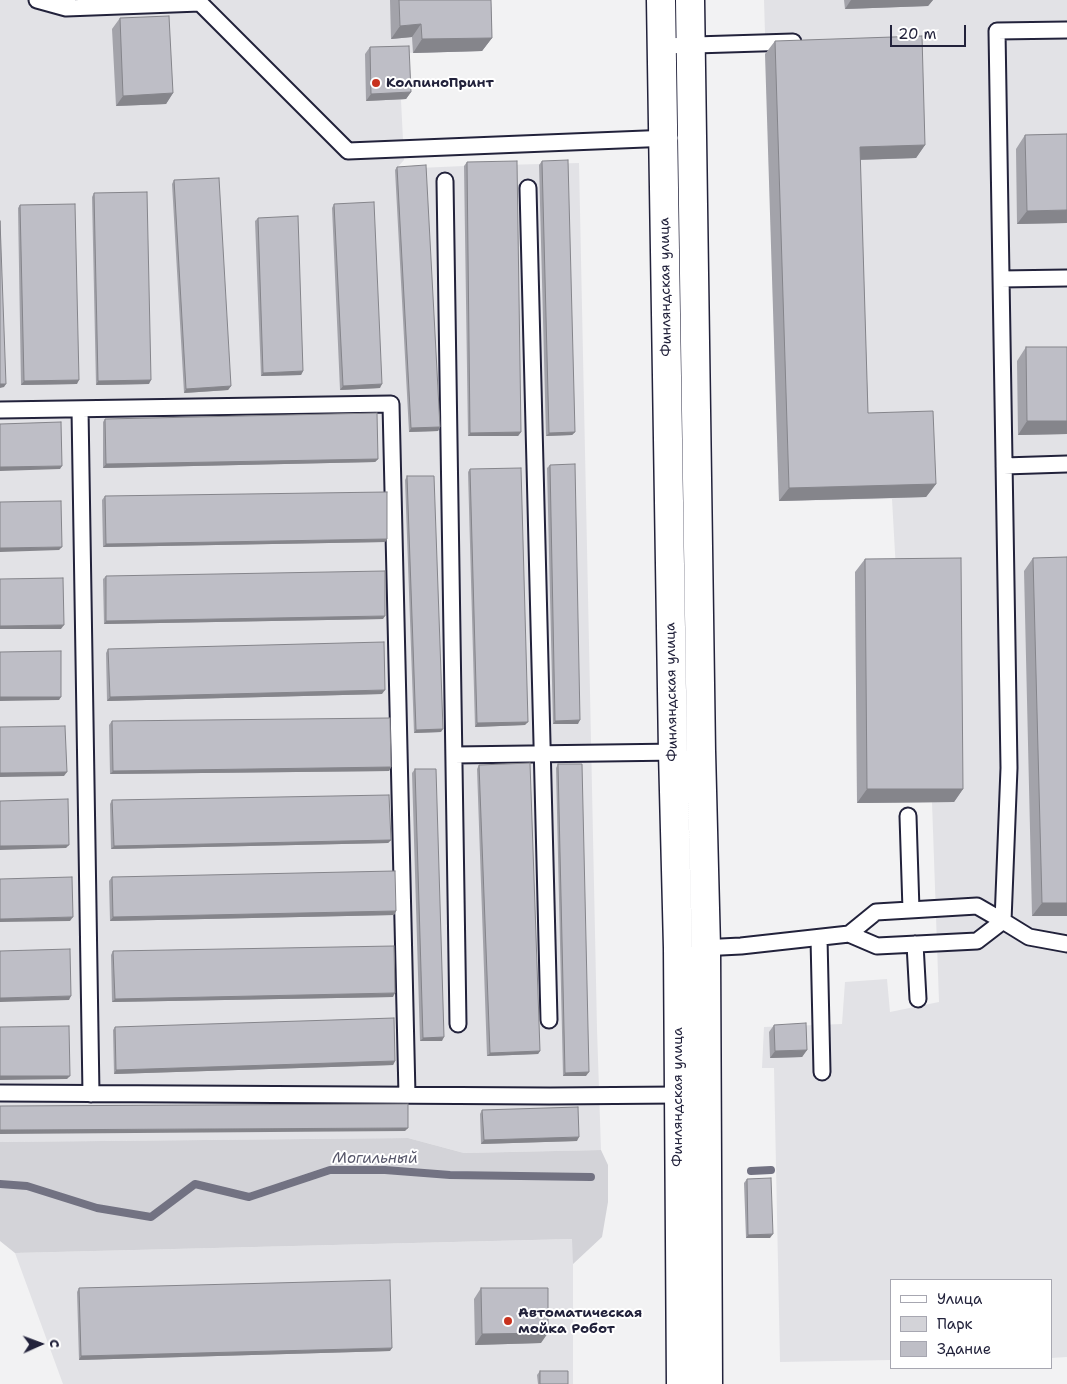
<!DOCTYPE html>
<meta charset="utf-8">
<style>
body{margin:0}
#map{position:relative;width:1067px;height:1384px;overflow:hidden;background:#f2f2f3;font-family:"Shantell Sans",sans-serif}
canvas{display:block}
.legend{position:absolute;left:890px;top:1279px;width:162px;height:90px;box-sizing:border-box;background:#fff;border:1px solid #a7a7b1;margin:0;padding:6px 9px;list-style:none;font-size:15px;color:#22223b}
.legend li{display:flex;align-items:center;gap:10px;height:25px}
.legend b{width:25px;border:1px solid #a7a7b1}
.north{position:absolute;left:15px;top:1319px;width:50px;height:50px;-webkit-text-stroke:4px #fff;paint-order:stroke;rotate:88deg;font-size:14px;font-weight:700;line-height:20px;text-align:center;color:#22223b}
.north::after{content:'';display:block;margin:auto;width:18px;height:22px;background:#22223b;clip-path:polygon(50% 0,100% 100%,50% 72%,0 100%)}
.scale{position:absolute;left:890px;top:25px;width:76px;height:22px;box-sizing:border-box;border:2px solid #22223b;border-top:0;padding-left:6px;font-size:15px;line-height:18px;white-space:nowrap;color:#22223b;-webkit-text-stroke:4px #fff;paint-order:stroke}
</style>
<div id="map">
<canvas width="1067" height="1384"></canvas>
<ul class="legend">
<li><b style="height:6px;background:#fff"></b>Улица</li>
<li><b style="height:14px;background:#d3d3d8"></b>Парк</li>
<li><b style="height:14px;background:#bebec6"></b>Здание</li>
</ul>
<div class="north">С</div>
<div class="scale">20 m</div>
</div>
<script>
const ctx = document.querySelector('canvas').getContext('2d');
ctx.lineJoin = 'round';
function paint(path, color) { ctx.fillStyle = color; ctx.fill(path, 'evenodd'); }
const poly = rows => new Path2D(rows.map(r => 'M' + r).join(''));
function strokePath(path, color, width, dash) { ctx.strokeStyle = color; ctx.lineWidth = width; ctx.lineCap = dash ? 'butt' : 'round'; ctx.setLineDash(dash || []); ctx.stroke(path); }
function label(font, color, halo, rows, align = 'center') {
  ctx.font = font + ' "Shantell Sans",sans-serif'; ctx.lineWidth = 4; ctx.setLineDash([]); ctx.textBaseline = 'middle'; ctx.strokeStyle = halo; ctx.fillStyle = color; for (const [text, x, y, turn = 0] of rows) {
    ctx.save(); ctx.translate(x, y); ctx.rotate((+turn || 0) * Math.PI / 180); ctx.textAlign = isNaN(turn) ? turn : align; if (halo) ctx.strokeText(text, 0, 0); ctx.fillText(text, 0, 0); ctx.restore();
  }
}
paint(poly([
 [0,0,481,0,482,51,405,53,406,99,401,100,404,160,396,169,464,166,579,163,597,1029,601,1150,464,1153,408,1138,0,1142],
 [764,0,1067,0,1067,1357,1051,1358,1051,1280,891,1280,891,1360,780,1362,774,1068,762,1068,764,1027,842,1024,845,982,887,979,890,1012,939,1002,932,802,857,803,855,572,896,571,892,499,779,501],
 [573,1239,573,1384,63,1384,15,1253]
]), '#e2e2e6');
paint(poly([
 [408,1138,464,1153,601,1150,608,1165,608,1202,602,1237,573,1264,572,1239,15,1253,0,1241,0,1142]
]), '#d3d3d8');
strokePath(poly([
 [751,1171,771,1170],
 [0,1184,27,1186,97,1208,151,1217,195,1184,249,1197,330,1170,385,1170,450,1175,591,1177]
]), '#727282', 8);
const service = poly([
 [37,0,66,8],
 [67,0,66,8,200,3,348,151,670,138],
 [1067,30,997,31,1009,768,1003,921,1029,937,1067,944],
 [662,46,793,42],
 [445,181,458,1024],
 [528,188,549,1020],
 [1001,279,1067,278],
 [80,409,91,1094],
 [0,410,391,404,407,1095],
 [1004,466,1067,464],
 [454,755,679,752],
 [908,816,911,910],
 [819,938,822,1072],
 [915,944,918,999],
 [701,948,741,946,849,934,877,946,977,941,1003,921,977,906,876,912,849,934],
 [0,1093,550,1096,678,1095]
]);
const tertiary = poly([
 [661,0,673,752,678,948,681,1384],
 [690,0,701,751,706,947,708,1384]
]);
strokePath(service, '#22223b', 19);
strokePath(tertiary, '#22223b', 31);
strokePath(service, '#fff', 15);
strokePath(tertiary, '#fff', 28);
paint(poly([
 [390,0,491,0,492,38,482,51,413,53,412,37,391,39],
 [844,0,933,0,928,6,845,9],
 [120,18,173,93,166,104,116,106,112,29],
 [775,41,925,145,916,158,860,160,868,413,936,484,926,497,779,501,765,54],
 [370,47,411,92,406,99,366,101,365,54],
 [1067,134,1067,223,1017,224,1016,149,1025,135],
 [542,161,575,432,572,435,546,436,539,165],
 [467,162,521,432,518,436,468,436,464,166],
 [397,167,440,427,438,431,409,432,395,170],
 [174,180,231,386,228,390,184,393,172,184],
 [94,193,149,384,96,385,92,197],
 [334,204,380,388,340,390,332,208],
 [20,205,77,384,21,385,18,208],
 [258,218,303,371,301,375,261,376,255,221],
 [1026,347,1067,434,1018,435,1017,361],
 [105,419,378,459,375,462,103,468,103,422],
 [550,465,578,724,553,724,547,468],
 [470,469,525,725,475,727,468,472],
 [407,476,441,732,414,733,405,480],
 [105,496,387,539,385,542,103,547,102,500],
 [1033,558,1067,916,1032,916,1024,571],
 [865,559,963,789,954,802,857,803,855,572],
 [106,576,383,619,104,624,103,579],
 [108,649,382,694,107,701,106,653],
 [112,721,391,767,389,771,110,774,109,725],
 [558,764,586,1076,563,1076,556,768],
 [479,765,540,1051,538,1054,487,1056,477,769],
 [415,769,442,1041,420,1041,412,773],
 [112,800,391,840,388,843,111,849,110,804],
 [112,877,396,911,394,915,110,921,109,881],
 [113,951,393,997,112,1002,111,955],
 [774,1025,807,1050,802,1057,770,1058,769,1032],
 [115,1027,395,1061,393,1065,114,1074,113,1030],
 [482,1110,577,1141,481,1144,480,1114],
 [747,1179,770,1238,746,1238,744,1183],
 [79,1288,390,1351,79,1360,77,1292],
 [481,1288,541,1343,475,1345,474,1299],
 [540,1371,568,1384,538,1384,537,1375]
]), '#a3a3aa');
paint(poly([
 [851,0,933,0,928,6,845,9],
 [421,24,412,37,391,39,400,26],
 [492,38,482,51,413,53,422,39],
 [411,92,406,99,366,101,371,94],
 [173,93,166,104,116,106,123,96],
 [925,145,916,158,850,160,860,147],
 [1067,210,1067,223,1017,224,1027,211],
 [303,371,301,375,261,376,263,373],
 [79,380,77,384,21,385,24,381],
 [151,380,149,384,96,385,98,381],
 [0,384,6,384,4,387,0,388],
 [382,384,380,388,340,390,343,386],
 [231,386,228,390,184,393,186,389],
 [1027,421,1067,421,1067,434,1018,435],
 [440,427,438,431,409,432,411,428],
 [521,432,518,436,468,436,470,433],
 [575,432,572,435,546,436,549,433],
 [378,459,375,462,103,468,106,464],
 [62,466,60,469,0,471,0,467],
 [936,484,926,497,779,501,789,488],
 [387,539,385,542,103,547,106,544],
 [62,547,59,550,0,552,0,548],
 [385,616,383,619,104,624,106,621],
 [64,625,61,629,0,629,0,626],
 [385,690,382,694,107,701,110,697],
 [0,697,61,697,59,700,0,701],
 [580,720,578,724,553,724,555,721],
 [528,722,525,725,475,727,477,723],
 [443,729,441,732,414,733,416,730],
 [391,767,389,771,110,774,113,771],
 [67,772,64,776,0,777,0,773],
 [867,789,963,789,954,802,857,803],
 [391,840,388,843,111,849,114,846],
 [69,845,66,848,0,850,0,846],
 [1042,903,1067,903,1067,916,1032,916],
 [396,911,394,915,110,921,113,917],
 [73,917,70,921,0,922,0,919],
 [395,993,393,997,112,1002,115,999],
 [71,996,69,1000,0,1002,0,998],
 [444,1037,442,1041,420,1041,423,1038],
 [807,1050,802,1057,770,1058,775,1051],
 [540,1051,538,1054,487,1056,490,1053],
 [395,1061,393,1065,114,1074,116,1070],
 [589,1072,586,1076,563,1076,565,1073],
 [0,1076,70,1076,67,1079,0,1080],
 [408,1128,405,1131,0,1134,0,1130],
 [579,1137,577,1141,481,1144,484,1140],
 [773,1234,770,1238,746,1238,748,1235],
 [548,1333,541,1343,475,1345,482,1334],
 [392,1348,390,1351,79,1360,81,1356]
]), '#85858b');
const building = poly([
 [399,0,491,0,492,38,422,39,421,24,400,26,399,0],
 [169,16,173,93,123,96,120,18,169,16],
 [922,36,925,145,860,147,868,413,933,411,936,484,789,488,775,41,922,36],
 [409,46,411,92,371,94,370,47,409,46],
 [1067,134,1067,210,1027,211,1025,135,1067,134],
 [568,160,575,432,549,433,542,161,568,160],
 [517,161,521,432,470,433,467,162,517,161],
 [426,165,440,427,411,428,397,167,426,165],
 [219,178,231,386,186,389,174,180,219,178],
 [147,192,151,380,98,381,94,193,147,192],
 [374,202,382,384,343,386,334,204,374,202],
 [75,204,79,380,24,381,20,205,75,204],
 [298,216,303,371,263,373,258,218,298,216],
 [0,221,6,384,0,384,0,221],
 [1026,347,1067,347,1067,421,1027,421,1026,347],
 [377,413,378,459,106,464,105,419,377,413],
 [61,422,62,466,0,467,0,424,61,422],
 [575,464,580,720,555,721,550,465,575,464],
 [521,468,528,722,477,723,470,469,521,468],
 [407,476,434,476,443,729,416,730,407,476],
 [387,492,387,539,106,544,105,496,387,492],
 [61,501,62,547,0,548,0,502,61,501],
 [1067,557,1067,903,1042,903,1033,558,1067,557],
 [961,558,963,789,867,789,865,559,961,558],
 [385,571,385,616,106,621,106,576,385,571],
 [63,578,64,625,0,626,0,579,63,578],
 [384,642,385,690,110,697,108,649,384,642],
 [61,651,61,697,0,697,0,652,61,651],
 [390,718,391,767,113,771,112,721,390,718],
 [65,726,67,772,0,773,0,727,65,726],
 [530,763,540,1051,490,1053,479,765,530,763],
 [558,764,582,764,589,1072,565,1073,558,764],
 [415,769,436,769,444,1037,423,1038,415,769],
 [389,795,391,840,114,846,112,800,389,795],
 [68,799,69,845,0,846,0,801,68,799],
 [395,871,396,911,113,917,112,877,395,871],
 [72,877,73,917,0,919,0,879,72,877],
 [394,946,395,993,115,999,113,951,394,946],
 [70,949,71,996,0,998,0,951,70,949],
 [394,1018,395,1061,116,1070,115,1027,394,1018],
 [806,1023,807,1050,775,1051,774,1025,806,1023],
 [69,1026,70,1076,0,1076,0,1027,69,1026],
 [408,1104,408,1128,0,1130,0,1106,408,1104],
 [578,1107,579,1137,484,1140,482,1110,578,1107],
 [771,1178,773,1234,748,1235,747,1179,771,1178],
 [390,1280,392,1348,81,1356,79,1288,390,1280],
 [481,1288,548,1288,548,1333,482,1334,481,1288],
 [540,1371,568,1371,568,1384,540,1384,540,1371]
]);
paint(building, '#bebec6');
strokePath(building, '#85858b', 1);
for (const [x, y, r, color] of [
 [376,83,5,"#c8321e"],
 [508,1321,5,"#c8321e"]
]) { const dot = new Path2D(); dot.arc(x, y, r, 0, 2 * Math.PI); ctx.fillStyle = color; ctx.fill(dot); strokePath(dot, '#fff', 2); }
label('bold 14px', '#22223b', '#fff', [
 ["КолпиноПринт",386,83],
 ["Автоматическая",518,1313],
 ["мойка Робот",518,1329]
], 'left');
label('14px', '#22223b', '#fff', [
 ["Финляндская улица",666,287,-91],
 ["Финляндская улица",672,692,-91],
 ["Финляндская улица",678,1097,-90]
]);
label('italic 15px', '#58586b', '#fff', [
 ["Могильный",375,1159]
]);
</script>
